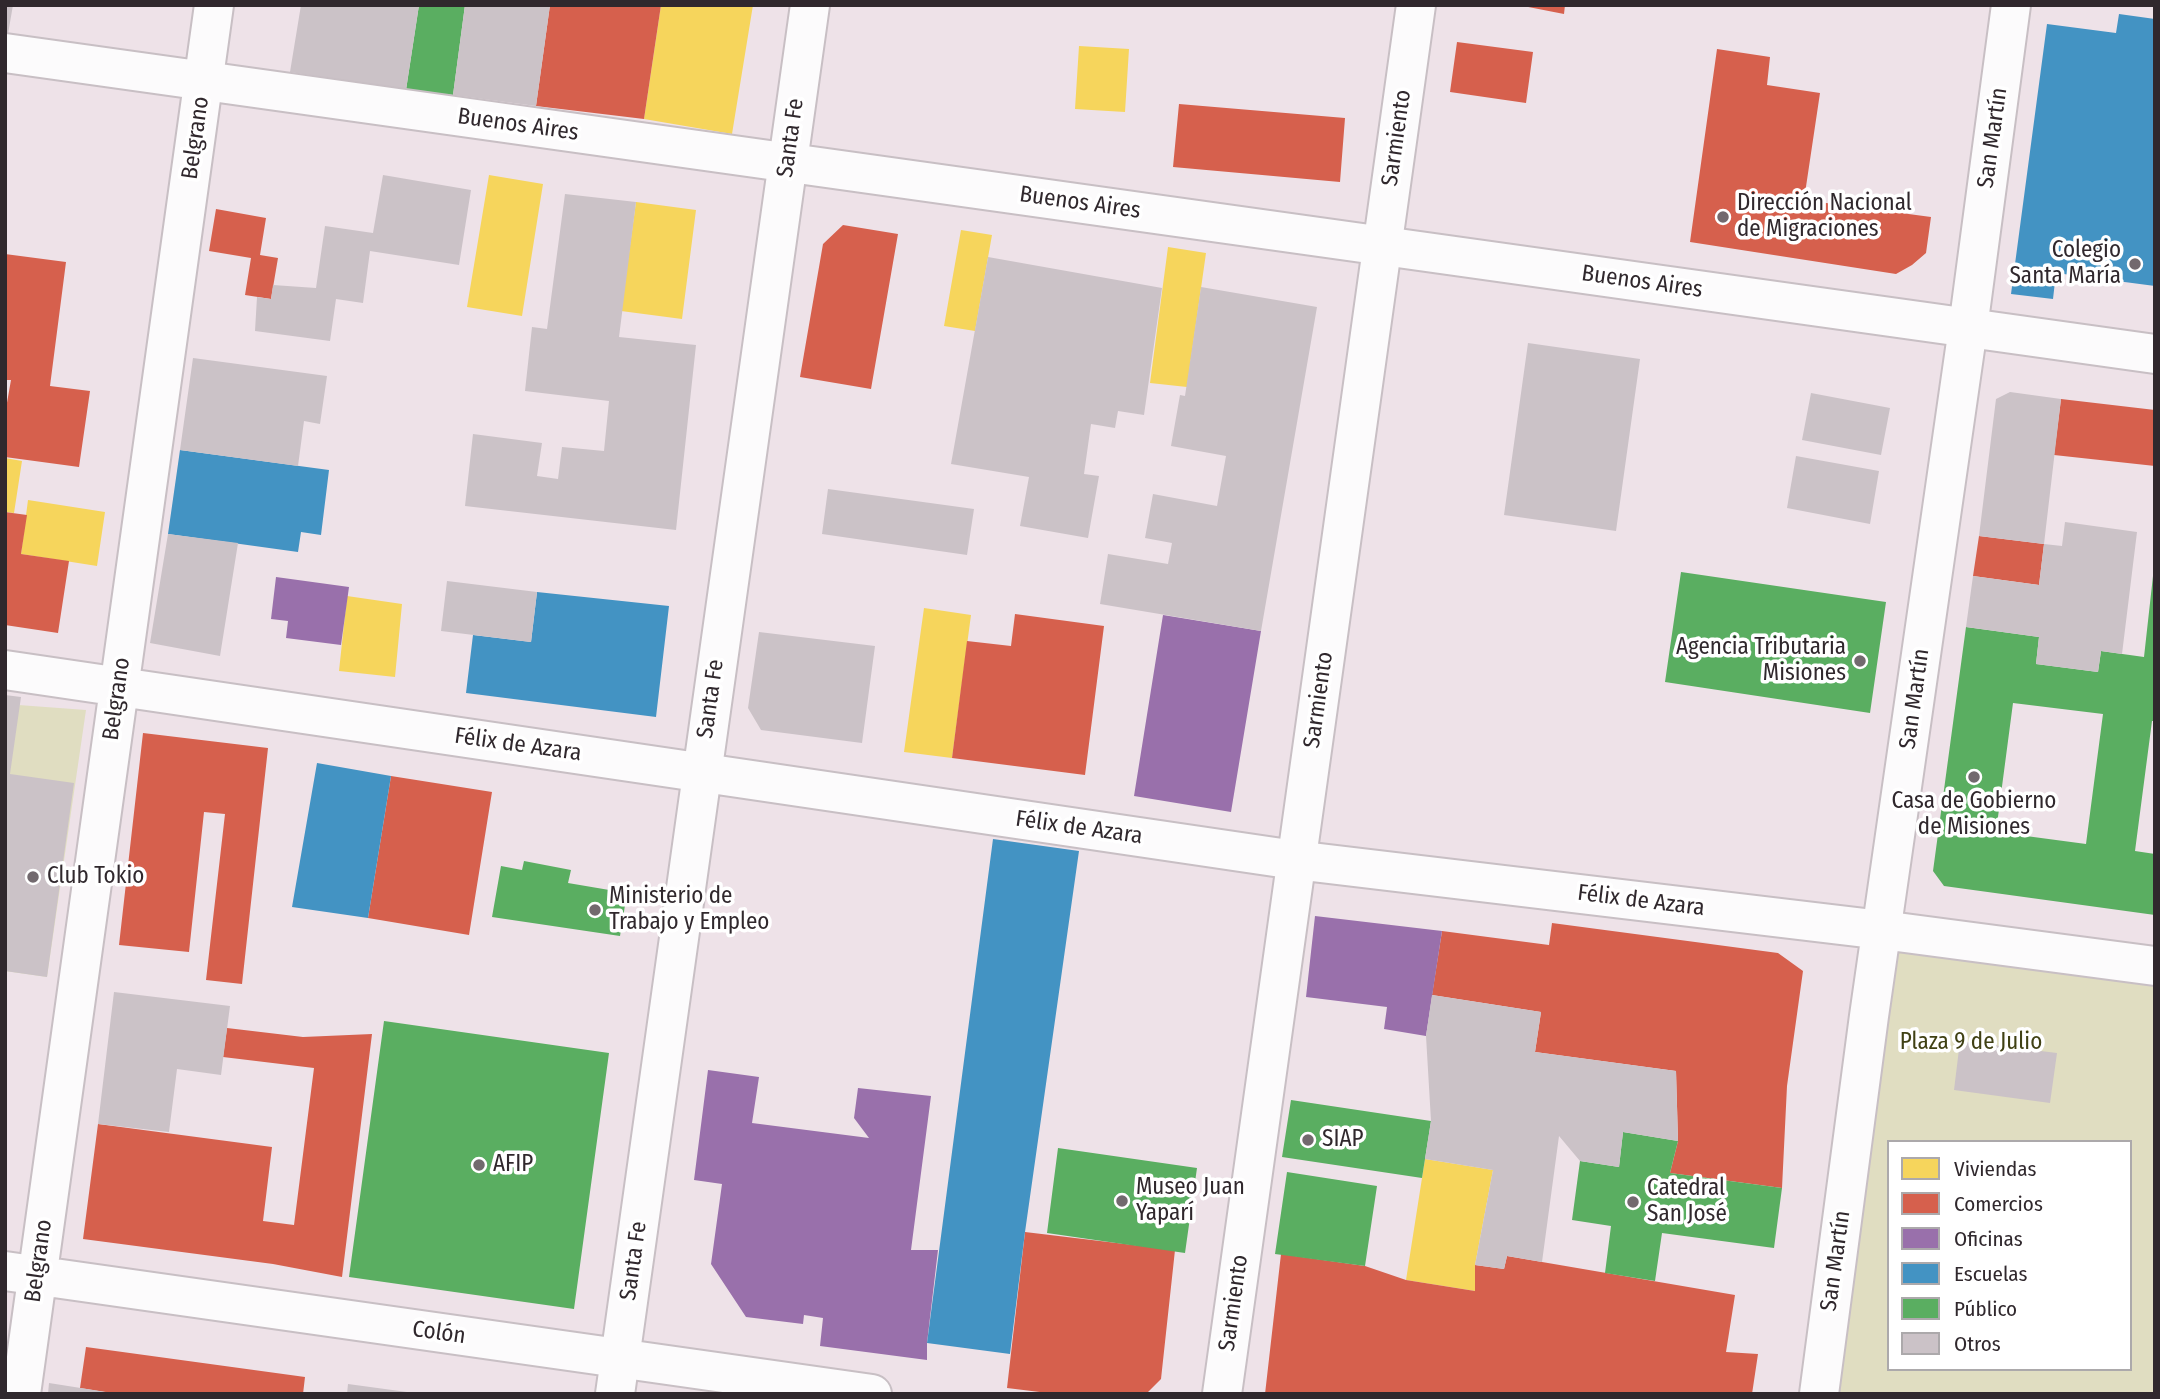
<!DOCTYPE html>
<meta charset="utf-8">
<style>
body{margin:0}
#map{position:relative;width:2160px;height:1399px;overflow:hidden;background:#eee2e8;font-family:"Fira Sans Condensed",sans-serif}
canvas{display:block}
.frame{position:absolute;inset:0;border:7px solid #30282d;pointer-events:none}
.legend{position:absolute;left:1887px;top:1140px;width:245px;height:231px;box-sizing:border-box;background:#fff;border:2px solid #aca9ab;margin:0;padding:9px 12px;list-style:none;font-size:21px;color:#30282d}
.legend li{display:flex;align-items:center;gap:14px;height:35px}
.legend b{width:35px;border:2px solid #aca9ab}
</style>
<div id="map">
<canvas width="2160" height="1399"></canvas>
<div class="frame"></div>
<ul class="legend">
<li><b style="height:19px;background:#f6d55c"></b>Viviendas</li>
<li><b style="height:19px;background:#d6604d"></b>Comercios</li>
<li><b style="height:19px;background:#9970ab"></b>Oficinas</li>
<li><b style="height:19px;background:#4393c3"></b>Escuelas</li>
<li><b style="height:19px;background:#5aae61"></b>Público</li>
<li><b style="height:19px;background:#cbc2c7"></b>Otros</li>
</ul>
</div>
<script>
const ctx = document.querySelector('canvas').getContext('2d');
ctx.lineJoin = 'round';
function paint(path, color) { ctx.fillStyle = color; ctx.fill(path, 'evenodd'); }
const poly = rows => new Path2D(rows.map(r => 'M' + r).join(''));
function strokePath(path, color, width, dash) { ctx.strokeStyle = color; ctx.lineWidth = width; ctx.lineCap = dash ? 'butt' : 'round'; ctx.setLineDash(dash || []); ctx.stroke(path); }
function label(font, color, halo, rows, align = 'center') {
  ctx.font = font + ' "Fira Sans Condensed",sans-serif'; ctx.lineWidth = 7; ctx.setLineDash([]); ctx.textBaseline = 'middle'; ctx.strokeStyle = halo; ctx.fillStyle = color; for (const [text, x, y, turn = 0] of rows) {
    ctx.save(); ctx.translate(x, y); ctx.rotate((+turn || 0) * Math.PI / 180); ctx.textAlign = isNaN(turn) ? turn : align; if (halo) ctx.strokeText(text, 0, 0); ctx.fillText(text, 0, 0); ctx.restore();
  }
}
paint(poly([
 [5,704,86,710,47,977,5,971],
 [1885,932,2155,968,2155,1394,1822,1394],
 [1889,1142,2130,1142,2130,1369,1889,1369]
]), '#e0ddc1');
paint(poly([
 [661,5,753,5,732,134,644,119],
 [1079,46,1129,49,1125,112,1075,109],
 [489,175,543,184,522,316,467,307],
 [636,202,696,210,682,319,621,311],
 [961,230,992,235,975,331,944,326],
 [1168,247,1206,253,1187,387,1150,383],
 [5,458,22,461,14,513,5,512],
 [28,500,105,512,97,566,21,554],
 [347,596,402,604,395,677,339,671],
 [924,608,971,615,952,758,904,752],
 [1425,1159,1493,1170,1475,1265,1475,1291,1406,1280]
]), '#f6d55c');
paint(poly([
 [550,5,661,5,644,119,536,106],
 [1518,5,1565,5,1564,14],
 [1457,42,1533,52,1526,103,1450,92],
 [1717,49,1770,57,1767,85,1820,93,1804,200,1931,217,1926,253,1912,265,1896,274,1690,242],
 [1179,104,1345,118,1340,182,1173,167],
 [216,209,266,218,260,255,278,258,271,299,245,295,251,258,209,251],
 [843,225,898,234,871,389,800,377,823,244],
 [5,254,66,262,50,386,90,391,79,467,5,457,5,414,11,380,5,380],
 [2061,399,2155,410,2155,466,2054,455],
 [5,512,27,515,21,554,69,561,58,633,5,625],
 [1979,536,2044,544,2039,585,1973,576],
 [1015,614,1104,626,1085,775,952,758,967,641,1011,646],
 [143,733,268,748,242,984,206,980,225,814,204,812,189,952,119,945],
 [391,776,492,792,469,935,368,918],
 [1552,923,1778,953,1803,971,1787,1086,1782,1188,1670,1173,1678,1141,1676,1071,1535,1052,1541,1012,1432,995,1442,931,1549,945],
 [227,1028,303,1037,372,1034,342,1277,273,1264,83,1239,98,1124,272,1147,263,1221,294,1225,314,1068,223,1057],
 [1025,1232,1175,1250,1161,1379,1146,1394,1056,1394,1007,1388],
 [1281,1254,1365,1266,1406,1280,1475,1291,1475,1265,1504,1269,1507,1256,1735,1295,1726,1352,1758,1354,1752,1394,1265,1394],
 [86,1347,305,1377,303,1394,117,1394,80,1388]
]), '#d6604d');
paint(poly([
 [276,577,349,587,341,645,286,638,288,621,271,619],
 [1163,615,1261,631,1231,812,1134,796],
 [1315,916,1442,931,1426,1036,1384,1029,1387,1007,1306,997],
 [708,1070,759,1077,752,1123,869,1138,854,1118,858,1088,931,1096,911,1250,938,1250,927,1343,927,1360,820,1346,823,1318,804,1315,803,1324,746,1317,711,1264,722,1184,694,1180]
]), '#9970ab');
paint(poly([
 [2119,14,2155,19,2155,286,2056,273,2053,299,2011,294,2047,24,2116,33],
 [180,450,329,470,321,535,301,532,298,552,168,534],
 [537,592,669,606,656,717,466,693,473,635,531,642],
 [317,763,391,776,368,918,292,907],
 [993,839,1079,851,1025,1232,1010,1354,927,1343]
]), '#4393c3');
paint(poly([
 [419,5,465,5,453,95,406,90],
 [1681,572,1886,602,1870,713,1665,682],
 [2153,576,2155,576,2155,721,2152,721,2135,851,2155,854,2155,915,1944,886,1933,871,1966,627,2039,637,2036,664,2098,672,2101,651,2144,657],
 [2013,703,2103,714,2086,844,1996,832],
 [524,861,571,870,568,883,627,893,620,936,492,917,501,866,522,870],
 [384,1021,609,1053,574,1309,349,1277],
 [1291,1100,1431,1121,1422,1178,1282,1157],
 [1623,1132,1678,1141,1670,1173,1782,1188,1774,1248,1662,1233,1655,1281,1605,1273,1611,1226,1572,1220,1580,1161,1619,1167],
 [1058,1148,1197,1168,1185,1253,1047,1233],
 [1287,1172,1377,1186,1365,1266,1275,1254]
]), '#5aae61');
paint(poly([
 [5,5,13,5,8,34,5,34],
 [301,5,419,5,406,90,290,72],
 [465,5,550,5,536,106,453,95],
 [383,175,471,190,459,265,370,251,363,303,336,299,330,341,255,331,257,297,271,299,273,285,316,288,325,226,373,233],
 [565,194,636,202,619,337,696,345,676,530,465,506,473,434,542,443,537,476,558,479,562,447,604,451,609,401,525,391,532,327,547,329],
 [988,257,1162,288,1144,415,1118,411,1115,428,1091,424,1084,474,1099,476,1088,538,1020,526,1029,477,951,464],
 [1201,287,1317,307,1261,631,1100,604,1108,554,1168,564,1172,543,1145,538,1153,494,1217,506,1226,456,1171,446,1180,395,1185,396],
 [1528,343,1640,359,1616,531,1504,515],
 [193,358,327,376,320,424,304,421,298,466,180,450],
 [2010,392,2061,399,2044,544,1979,536,1996,399],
 [1811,393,1890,408,1881,455,1802,440],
 [1796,456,1879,471,1870,524,1787,508],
 [828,489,974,509,967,555,822,534],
 [2065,522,2137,532,2122,654,2101,651,2098,672,2036,664,2039,637,1966,627,1973,576,2039,585,2044,544,2062,546],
 [168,534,238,543,220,656,150,643],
 [447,581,537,592,531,642,441,631],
 [759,632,875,646,862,743,761,730,748,708],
 [5,695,21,697,10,774,74,783,47,977,5,971],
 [114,992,230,1006,221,1075,177,1069,169,1132,98,1124],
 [1432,995,1541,1012,1535,1052,1676,1071,1678,1141,1623,1132,1619,1167,1580,1161,1559,1136,1542,1262,1507,1256,1504,1269,1475,1265,1493,1170,1425,1159,1431,1121,1426,1036],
 [1960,1041,2057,1053,2050,1103,1954,1090],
 [49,1383,106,1392,106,1394,48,1394],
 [348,1384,407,1392,407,1394,347,1394]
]), '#cbc2c7');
const street = poly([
 [5,53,2155,354],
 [5,670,1295,860,1882,930,2155,966],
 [5,1271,872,1394],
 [21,1394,214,5],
 [615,1394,810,5],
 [1222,1394,1416,5],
 [1819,1394,1869,1016,1968,328,2011,5]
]);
strokePath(street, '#c8bfc4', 42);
strokePath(street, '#fcfbfc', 38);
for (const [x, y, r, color] of [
 [1723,217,7,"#72696e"],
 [2135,264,7,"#72696e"],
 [1860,661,7,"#72696e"],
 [1974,777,7,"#72696e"],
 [33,877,7,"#72696e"],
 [595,910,7,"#72696e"],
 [1308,1140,7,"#72696e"],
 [479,1165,7,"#72696e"],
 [1122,1201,7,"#72696e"],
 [1633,1202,7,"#72696e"]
]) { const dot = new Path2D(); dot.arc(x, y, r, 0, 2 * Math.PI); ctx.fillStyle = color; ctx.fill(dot); strokePath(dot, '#fff', 2.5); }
label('23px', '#30282d', '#fff', [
 ["Buenos Aires",518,125,8],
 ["Belgrano",196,138,-82],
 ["Santa Fe",791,138,-82],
 ["Sarmiento",1397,138,-82],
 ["San Martín",1993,138,-82],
 ["Buenos Aires",1080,203,8],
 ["Buenos Aires",1642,282,8],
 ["Belgrano",117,699,-82],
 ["Santa Fe",711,699,-82],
 ["San Martín",1915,699,-82],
 ["Sarmiento",1319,700,-82],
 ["Félix de Azara",518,745,8],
 ["Félix de Azara",1079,828,8],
 ["Félix de Azara",1641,901,7],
 ["Belgrano",39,1261,-82],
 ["Santa Fe",634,1261,-82],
 ["San Martín",1836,1261,-82],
 ["Sarmiento",1234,1303,-82],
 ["Colón",439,1333,8]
]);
label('23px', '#30282d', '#fff', [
 ["Dirección Nacional",1737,204],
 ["de Migraciones",1737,230],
 ["Colegio",2121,251,"right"],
 ["Santa María",2121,277,"right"],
 ["Agencia Tributaria",1846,648,"right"],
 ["Misiones",1846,674,"right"],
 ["Casa de Gobierno",1974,802,"center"],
 ["de Misiones",1974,828,"center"],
 ["Club Tokio",47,877],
 ["Ministerio de",609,897],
 ["Trabajo y Empleo",609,923],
 ["SIAP",1322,1140],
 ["AFIP",493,1165],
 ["Museo Juan",1136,1188],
 ["Yaparí",1136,1214],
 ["Catedral",1647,1189],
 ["San José",1647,1215]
], 'left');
label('23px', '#404114', '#fff', [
 ["Plaza 9 de Julio",1971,1043]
]);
</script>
